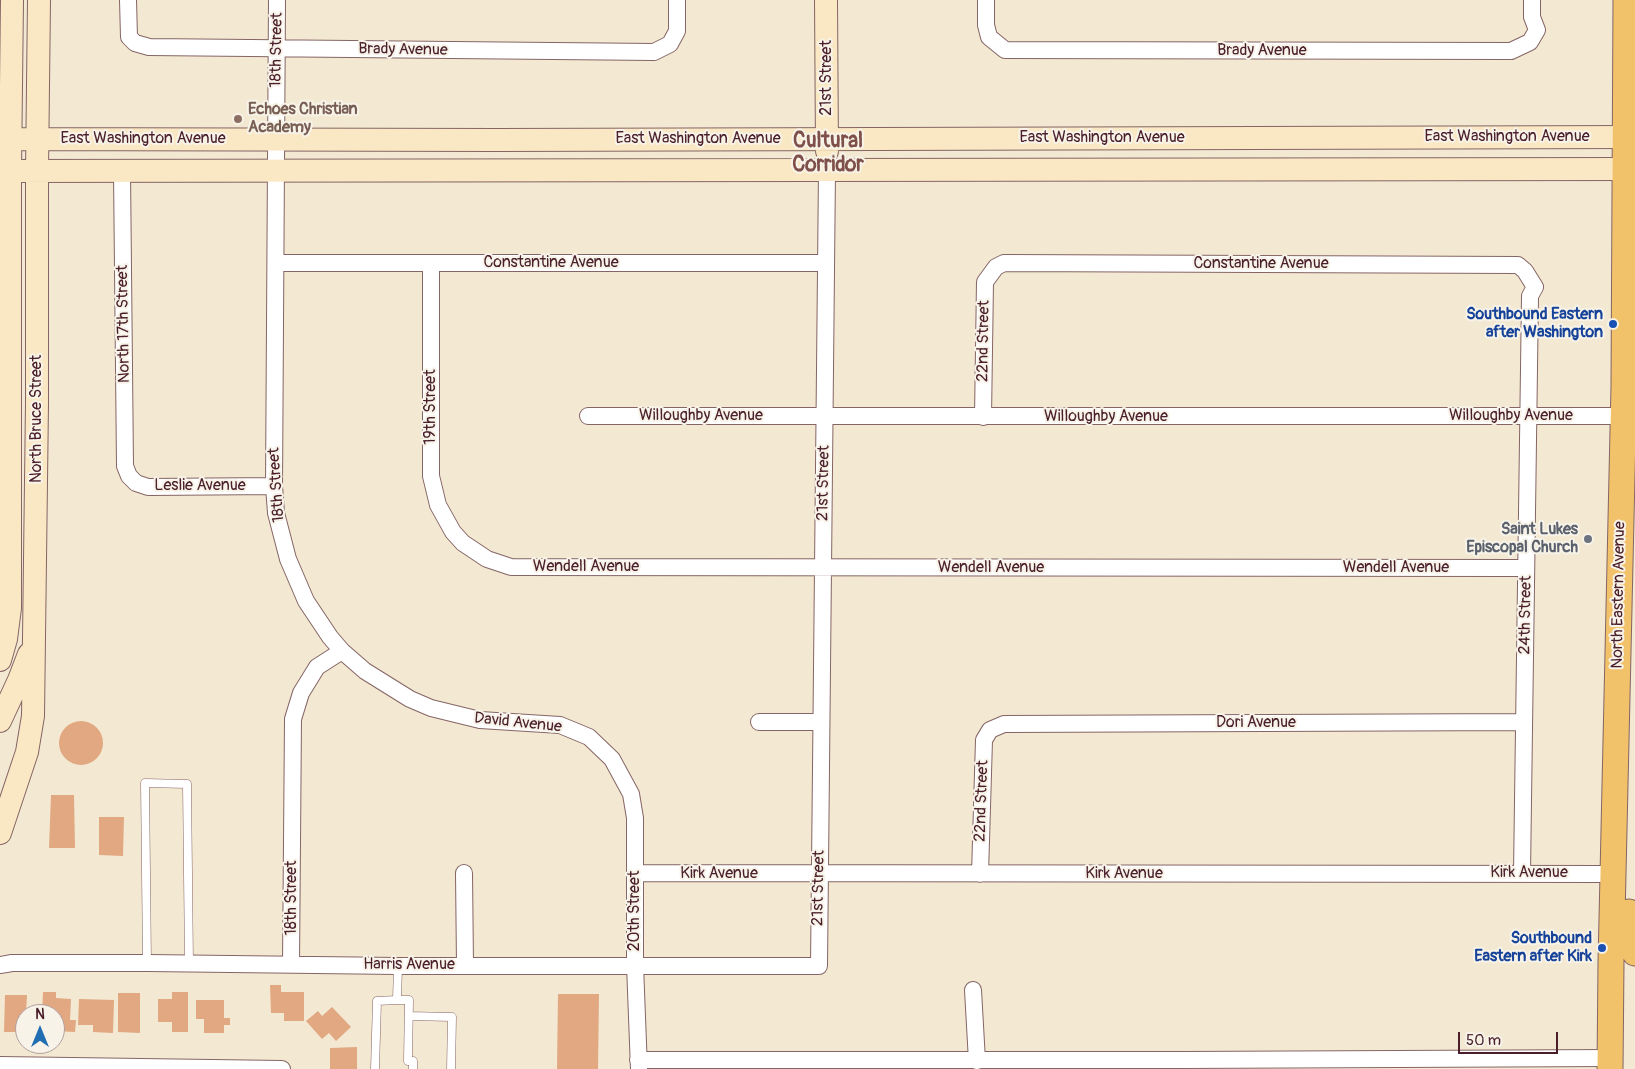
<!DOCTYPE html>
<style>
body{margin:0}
#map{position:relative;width:1635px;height:1069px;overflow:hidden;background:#f3e8d2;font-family:Pangolin,sans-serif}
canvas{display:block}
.north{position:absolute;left:15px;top:1004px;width:50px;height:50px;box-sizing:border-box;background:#f7f3e8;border:1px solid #b29e9c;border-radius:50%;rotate:0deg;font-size:14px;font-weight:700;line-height:20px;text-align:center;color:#4a1f2b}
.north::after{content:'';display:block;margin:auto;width:18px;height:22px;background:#1f6fb2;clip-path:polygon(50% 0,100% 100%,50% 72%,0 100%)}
.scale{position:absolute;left:1458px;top:1032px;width:100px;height:22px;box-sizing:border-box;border:2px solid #4a1f2b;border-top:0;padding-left:6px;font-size:15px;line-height:18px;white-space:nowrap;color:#4a1f2b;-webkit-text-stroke:4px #f7f3e8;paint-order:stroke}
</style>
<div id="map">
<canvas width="1635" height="1069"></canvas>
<div class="north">N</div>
<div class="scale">50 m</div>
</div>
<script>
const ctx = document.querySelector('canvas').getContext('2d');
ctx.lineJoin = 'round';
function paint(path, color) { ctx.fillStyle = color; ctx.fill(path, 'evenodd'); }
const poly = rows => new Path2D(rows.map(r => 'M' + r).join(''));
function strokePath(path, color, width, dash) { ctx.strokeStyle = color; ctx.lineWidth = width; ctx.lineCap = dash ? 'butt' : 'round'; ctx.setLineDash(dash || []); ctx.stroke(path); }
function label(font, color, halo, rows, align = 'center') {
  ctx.font = font + ' Pangolin,sans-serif'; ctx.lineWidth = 4; ctx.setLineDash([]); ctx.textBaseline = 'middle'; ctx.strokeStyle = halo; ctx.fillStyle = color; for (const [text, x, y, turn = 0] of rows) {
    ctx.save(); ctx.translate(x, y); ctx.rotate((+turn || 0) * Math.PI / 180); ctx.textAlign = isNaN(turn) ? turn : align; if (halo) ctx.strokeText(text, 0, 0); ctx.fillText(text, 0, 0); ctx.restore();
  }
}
paint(poly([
 '59 743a22 22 0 1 1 44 0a22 22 0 1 1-44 0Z',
 [51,795,74,795,75,848,49,848],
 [99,817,124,817,123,856,99,855],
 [270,985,281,985,281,992,304,992,304,1021,284,1021,284,1013,271,1013],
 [43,992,56,992,56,998,71,999,70,1020,76,1020,75,1032,55,1031,55,1014,42,1014],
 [172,992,188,992,188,1032,172,1032,172,1022,158,1022,158,999,172,999],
 [118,993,140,993,140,1033,118,1032],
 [558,994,599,994,598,1069,557,1069],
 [5,995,27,995,25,1032,4,1032],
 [79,999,114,1000,113,1033,93,1032,93,1025,78,1025],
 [196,1000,224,1000,224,1018,230,1018,230,1025,224,1025,224,1033,204,1033,204,1019,196,1019],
 [332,1007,351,1027,336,1041,329,1033,322,1039,306,1021,318,1011,322,1016],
 [357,1047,357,1069,330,1069,330,1048]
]), '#e1a881');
const lane = poly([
 [147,963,145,783,187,784,189,964],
 [398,966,397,1000,409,1000,408,1061,413,1061,413,1069],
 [409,1016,452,1017,451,1069],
 [375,1069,377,1001,397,1000]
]);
const street = poly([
 [128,0,129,37,135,43,149,47,654,52,670,44,677,31,677,0],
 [277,0,274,486,276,513,288,559,306,601,330,637,342,651,317,667,301,693,293,719,291,964],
 [986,0,986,25,989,37,1005,50,1511,51,1530,42,1537,30,1532,17,1532,0],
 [122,171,125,466,129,476,136,483,148,487,274,486],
 [276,263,826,263],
 [431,263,431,476,438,505,453,532,463,543,487,559,511,567,1526,568],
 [588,416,1623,416],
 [983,417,985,282,996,267,1004,263,1518,265,1525,271,1535,287,1530,296,1522,873],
 [342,651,365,671,410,699,431,708,480,720,560,725,589,737,612,759,631,794,635,818,635,965,639,1069],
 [759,722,821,722],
 [464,873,465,965],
 [635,873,1613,874],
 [980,874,984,740,990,730,1004,724,1524,722],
 [0,965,12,963,147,963,398,966,819,966,827,170],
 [973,990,977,1061],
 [638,1060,1183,1060,1611,1058],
 [0,1065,282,1069]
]);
const secondary = poly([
 [826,0,827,151],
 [0,139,498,140,1635,137],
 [0,171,1635,169],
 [0,660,6,639,10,608,10,171,12,0],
 [0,721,19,680,29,654],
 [0,833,27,752,33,716,37,403,37,171,39,0]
]);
const primary = poly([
 [1629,912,1628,943,1635,953],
 [1610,1069,1611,963,1624,386,1626,0]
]);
strokePath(lane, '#856565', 9);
strokePath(street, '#856565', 18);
strokePath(secondary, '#856565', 24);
strokePath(primary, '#856565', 27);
strokePath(lane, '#fff', 8);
strokePath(street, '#fff', 16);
strokePath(secondary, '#fae7c3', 22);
strokePath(primary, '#f2c26a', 25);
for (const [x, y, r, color] of [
 [238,119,5,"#8d6e63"],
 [1613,324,5,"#1a4fb4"],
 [1588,539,5,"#6b7280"],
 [1602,948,5,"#1a4fb4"]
]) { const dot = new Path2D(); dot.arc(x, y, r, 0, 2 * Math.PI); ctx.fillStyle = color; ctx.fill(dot); strokePath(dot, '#f7f3e8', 2); }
label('16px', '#4a1f2b', '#f7f3e8', [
 ["18th Street",277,50,-89],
 ["Brady Avenue",403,50,1],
 ["Brady Avenue",1262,51],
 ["21st Street",827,78,-90],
 ["East Washington Avenue",1507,137],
 ["East Washington Avenue",1102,138],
 ["East Washington Avenue",143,139],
 ["East Washington Avenue",698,139],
 ["Constantine Avenue",551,263],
 ["Constantine Avenue",1261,264],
 ["North 17th Street",124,324,-91],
 ["22nd Street",984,341,-89],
 ["19th Street",431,407,-90],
 ["Willoughby Avenue",701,416],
 ["Willoughby Avenue",1511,416],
 ["Willoughby Avenue",1106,417],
 ["North Bruce Street",37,419,-90],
 ["21st Street",824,483,-89],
 ["18th Street",277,485,-94],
 ["Leslie Avenue",200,486],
 ["Wendell Avenue",586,567],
 ["Wendell Avenue",991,568],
 ["Wendell Avenue",1396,568],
 ["North Eastern Avenue",1619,595,-89],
 ["24th Street",1526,615,-89],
 ["David Avenue",518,723,6],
 ["Dori Avenue",1256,723],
 ["22nd Street",982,801,-88],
 ["Kirk Avenue",1529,873],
 ["Kirk Avenue",719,874],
 ["Kirk Avenue",1124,874],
 ["21st Street",819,888,-89],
 ["18th Street",292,898,-90],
 ["20th Street",635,911,-90],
 ["Harris Avenue",409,965]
]);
label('bold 16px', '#785e54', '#f7f3e8', [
 ["Echoes Christian",248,110],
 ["Academy",248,128]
], 'left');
label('bold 16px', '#164399', '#f7f3e8', [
 ["Southbound Eastern",1603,315],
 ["after Washington",1603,333],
 ["Southbound",1592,939],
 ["Eastern after Kirk",1592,957]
], 'right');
label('bold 16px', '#5b616d', '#f7f3e8', [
 ["Saint Lukes",1578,530],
 ["Episcopal Church",1578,548]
], 'right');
label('bold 21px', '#7f4f49', '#f7f3e8', [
 ["Cultural",828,142],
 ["Corridor",828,166]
]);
</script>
